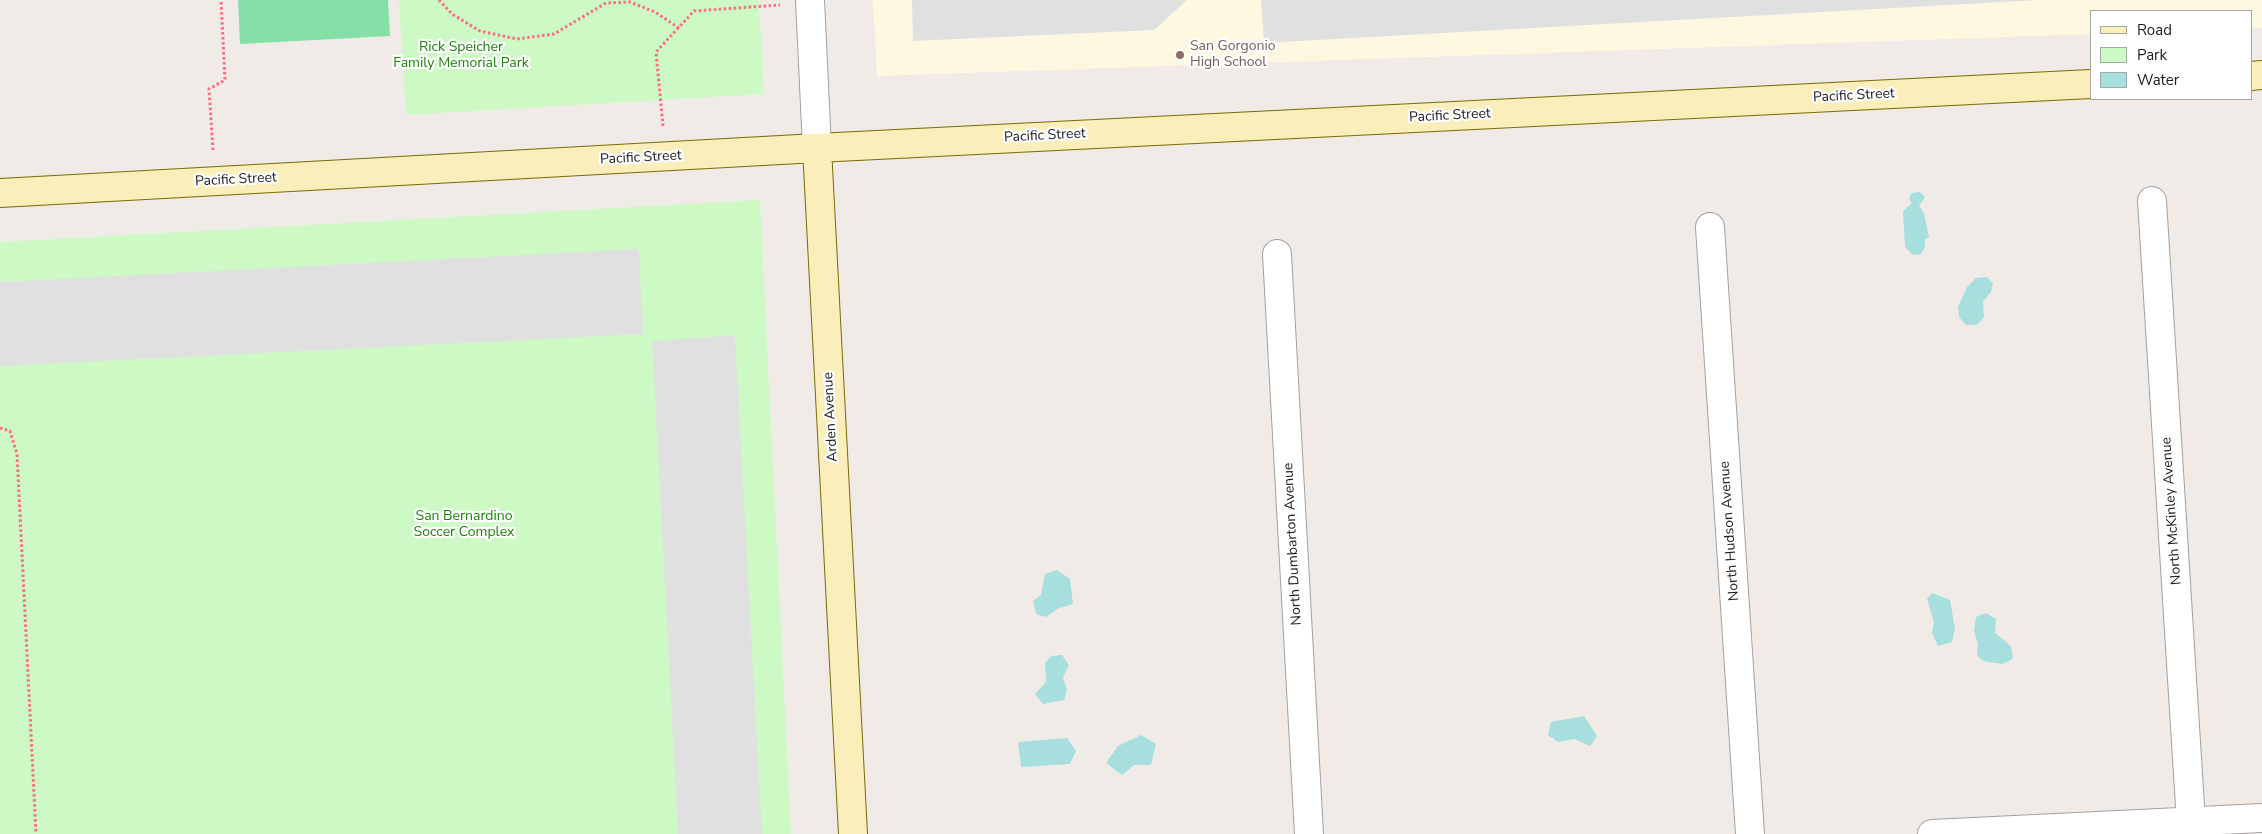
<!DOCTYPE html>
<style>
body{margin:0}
#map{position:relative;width:2262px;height:834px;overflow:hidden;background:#f1ebe7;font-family:"Nunito Sans",sans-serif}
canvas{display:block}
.legend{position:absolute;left:2090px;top:10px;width:162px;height:90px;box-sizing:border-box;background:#fff;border:1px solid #a6a6a6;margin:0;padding:6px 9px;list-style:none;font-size:15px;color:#202020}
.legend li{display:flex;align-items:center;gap:10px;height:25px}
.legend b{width:25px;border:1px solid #a6a6a6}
</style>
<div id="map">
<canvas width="2262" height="834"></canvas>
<ul class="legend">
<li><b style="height:6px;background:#faeebb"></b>Road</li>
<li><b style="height:14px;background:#cdfac4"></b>Park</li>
<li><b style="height:14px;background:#a7dede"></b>Water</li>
</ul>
</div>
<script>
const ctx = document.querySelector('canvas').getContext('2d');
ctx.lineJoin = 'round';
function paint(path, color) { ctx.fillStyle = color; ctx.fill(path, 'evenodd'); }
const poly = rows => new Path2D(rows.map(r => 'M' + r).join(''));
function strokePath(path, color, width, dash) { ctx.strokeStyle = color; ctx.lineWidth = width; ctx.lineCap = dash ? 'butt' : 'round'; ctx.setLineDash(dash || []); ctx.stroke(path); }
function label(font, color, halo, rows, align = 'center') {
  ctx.font = font + ' "Nunito Sans",sans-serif'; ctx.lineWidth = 4.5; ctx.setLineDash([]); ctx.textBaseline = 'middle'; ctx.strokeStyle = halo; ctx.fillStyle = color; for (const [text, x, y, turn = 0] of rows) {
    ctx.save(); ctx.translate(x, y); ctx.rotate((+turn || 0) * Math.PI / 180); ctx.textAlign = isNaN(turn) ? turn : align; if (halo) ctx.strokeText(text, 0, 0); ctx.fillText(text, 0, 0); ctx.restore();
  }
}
paint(poly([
 [873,0,2262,0,2262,28,2251,28,2251,11,2091,11,2091,34,877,76]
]), '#fff8e1');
paint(poly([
 [399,0,759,0,764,94,406,115],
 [760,200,791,834,0,834,0,242]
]), '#cdfac4');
paint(poly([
 [238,0,388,0,390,36,240,44]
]), '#84e0a7');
paint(poly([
 [912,0,1187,0,1154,30,913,41],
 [1261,0,2040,0,1264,43],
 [639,249,643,334,0,366,0,282],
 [735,335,762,834,678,834,652,341]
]), '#e0e0e0');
paint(poly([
 [1920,192,1925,197,1919,206,1924,213,1929,238,1925,239,1925,247,1921,254,1913,255,1905,247,1903,211,1912,203,1909,199,1911,193],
 [1987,277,1993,284,1991,292,1983,302,1984,317,1977,325,1966,325,1959,317,1958,307,1967,287,1976,278],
 [1057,570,1070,579,1073,604,1057,609,1046,617,1036,614,1033,601,1041,595,1045,574],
 [1932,593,1950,600,1955,629,1952,642,1938,646,1932,633,1934,622,1927,599],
 [1986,613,1996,619,1995,633,2011,646,2013,659,2002,664,1983,661,1977,655,1978,644,1974,631,1976,617],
 [1062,655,1069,665,1063,677,1067,690,1064,700,1043,704,1035,694,1046,682,1045,663,1051,656],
 [1584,716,1597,736,1590,746,1574,739,1558,742,1548,735,1551,722],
 [1141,735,1156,744,1151,765,1134,765,1122,775,1106,763,1118,746],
 [1067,738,1076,751,1070,764,1021,767,1018,742]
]), '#a7dede');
const street = poly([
 [810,0,817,148],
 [2152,201,2191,822],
 [1710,227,1750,834],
 [1277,254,1309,834],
 [1932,834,2262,818]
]);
const secondary = poly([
 [2251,76,2262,75],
 [817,148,853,834],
 [0,193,817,148,2091,84]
]);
strokePath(street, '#a1a1a1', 30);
strokePath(secondary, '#7a6b04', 30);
strokePath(poly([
 [439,0,452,14,480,31,517,39,554,34,606,3,630,2,655,12,679,28],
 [663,126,656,52,694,11,780,5],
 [213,150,209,89,225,80,221,0],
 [0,428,10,431,17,454,36,834]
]), '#fb6d80', 3, [2.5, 2.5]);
strokePath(street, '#fff', 28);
strokePath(secondary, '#faeebb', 28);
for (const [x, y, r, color] of [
 [1180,55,5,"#8d6e63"]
]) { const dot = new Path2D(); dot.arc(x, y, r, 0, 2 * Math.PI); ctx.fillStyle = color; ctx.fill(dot); strokePath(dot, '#fff', 2); }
label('14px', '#785e54', '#fff', [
 ["San Gorgonio",1190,47],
 ["High School",1190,63]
], 'left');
label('14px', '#1d810b', '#fff', [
 ["Rick Speicher",461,48],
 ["Family Memorial Park",461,64],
 ["San Bernardino",464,517],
 ["Soccer Complex",464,533]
]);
label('14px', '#202020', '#fff', [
 ["Pacific Street",1854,96,-3],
 ["Pacific Street",1450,116,-3],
 ["Pacific Street",1045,136,-3],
 ["Pacific Street",641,158,-3],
 ["Pacific Street",236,180,-3],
 ["Arden Avenue",831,417,-93],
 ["North McKinley Avenue",2172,511,-94],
 ["North Hudson Avenue",1730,531,-94],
 ["North Dumbarton Avenue",1293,544,-93]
]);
</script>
